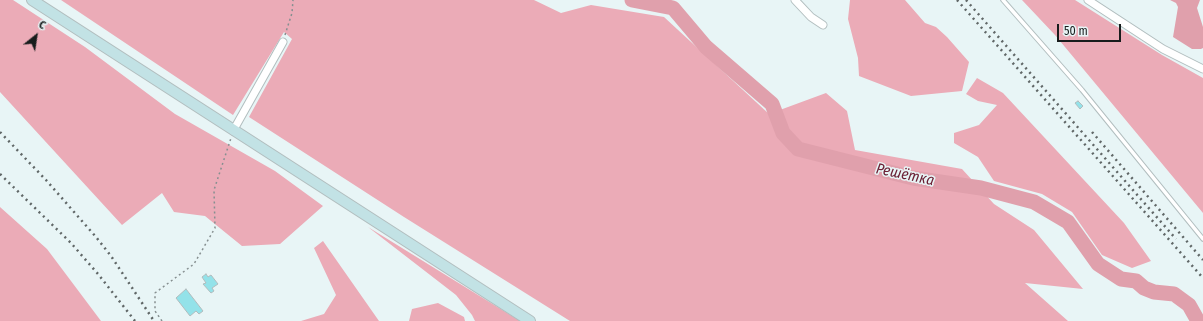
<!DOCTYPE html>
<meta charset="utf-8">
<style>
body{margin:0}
#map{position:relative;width:1203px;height:321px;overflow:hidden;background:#e8f5f6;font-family:"Fira Sans Condensed",sans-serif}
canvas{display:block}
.north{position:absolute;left:16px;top:16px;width:40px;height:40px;-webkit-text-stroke:3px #e8f5f6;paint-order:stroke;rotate:30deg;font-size:11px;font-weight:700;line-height:16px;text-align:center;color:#181c1c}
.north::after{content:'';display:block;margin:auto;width:14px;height:18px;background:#181c1c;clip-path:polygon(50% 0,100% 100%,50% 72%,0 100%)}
.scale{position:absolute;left:1057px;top:24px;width:64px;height:18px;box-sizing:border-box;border:2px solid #181c1c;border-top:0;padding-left:5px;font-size:12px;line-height:14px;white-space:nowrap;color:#181c1c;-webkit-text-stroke:3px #e8f5f6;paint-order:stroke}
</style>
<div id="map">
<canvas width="1203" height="321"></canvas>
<div class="north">С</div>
<div class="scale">50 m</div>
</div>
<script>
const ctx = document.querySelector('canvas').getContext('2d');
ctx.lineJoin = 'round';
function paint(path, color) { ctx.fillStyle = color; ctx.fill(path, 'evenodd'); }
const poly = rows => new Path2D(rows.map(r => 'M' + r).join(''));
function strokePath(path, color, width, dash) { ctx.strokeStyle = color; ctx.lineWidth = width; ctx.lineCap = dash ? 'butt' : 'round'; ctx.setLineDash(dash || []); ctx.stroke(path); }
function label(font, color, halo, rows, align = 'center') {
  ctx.font = font + ' "Fira Sans Condensed",sans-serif'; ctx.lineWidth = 3; ctx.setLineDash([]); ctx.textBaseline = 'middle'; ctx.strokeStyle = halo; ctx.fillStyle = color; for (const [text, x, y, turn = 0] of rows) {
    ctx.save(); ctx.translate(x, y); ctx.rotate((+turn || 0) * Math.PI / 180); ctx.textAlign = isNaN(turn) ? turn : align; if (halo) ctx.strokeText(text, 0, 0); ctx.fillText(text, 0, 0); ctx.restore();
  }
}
paint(poly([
 [0,0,13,0,85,47,175,114,275,171,323,206,280,244,242,246,205,216,174,212,162,193,122,225,0,92],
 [61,0,534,0,561,13,591,5,664,17,769,114,826,93,847,111,855,150,962,169,994,204,1034,230,1083,289,1025,283,1068,321,570,321,404,217,249,117,292,39,284,32,233,115],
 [850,0,905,0,925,23,936,27,947,37,969,62,962,91,911,96,859,76,858,58,848,19],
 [1022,0,1075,0,1162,55,1203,78,1203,213,1055,35],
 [977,78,1003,93,1124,223,1151,261,1132,268,1102,255,1072,212,1042,194,994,181,978,157,954,143,954,133,979,125,997,105,978,101,966,94],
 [0,207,47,249,101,321,0,321],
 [368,227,512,316,520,321,475,321,472,315,456,295],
 [323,241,379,321,301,321,324,314,336,295,314,248],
 [438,303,464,317,465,321,409,321,412,309]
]), '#ebabb7');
paint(poly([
 [1170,0,1200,0,1197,8,1203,27,1203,48,1201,49,1192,49,1173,37,1178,7,1176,3]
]), '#e0a0ac');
strokePath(poly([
 [632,0,673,8,706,47,772,104,783,133,798,149,913,178,981,188,1034,202,1068,222,1098,264,1121,279,1136,281,1144,288,1154,292,1174,294,1189,305,1198,321]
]), '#e0a0ac', 15);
const building = poly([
 [1078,101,1083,106,1080,109,1075,103,1078,101],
 [206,274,208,277,211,275,218,284,212,288,214,291,211,293,203,284,206,283,202,277,206,274],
 [186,289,203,311,199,314,196,311,190,316,176,298,186,289]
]);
paint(building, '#93e2e9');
strokePath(building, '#b1bcbd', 1);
const lane = poly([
 [1003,0,1082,90,1203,239]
]);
const street = poly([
 [795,0,811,17,823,25],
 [1088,0,1163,49,1203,69],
 [233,131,283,42]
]);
const secondary = poly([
 [32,0,530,321]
]);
strokePath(lane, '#b2bebf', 5.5);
strokePath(street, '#b2bebf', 9);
strokePath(secondary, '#b2bebf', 12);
strokePath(poly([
 [285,35,292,13,293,0],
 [162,321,155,311,155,293,194,264,215,228,214,190,231,138]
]), '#868f90', 1.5, [2, 3]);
strokePath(lane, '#fff', 3.5);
strokePath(street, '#fff', 7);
strokePath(secondary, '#c2e2e5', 10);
strokePath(poly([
 [957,0,1203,278],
 [966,0,1176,239],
 [0,132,46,180,96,237,111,256,154,321],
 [1092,132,1203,260],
 [0,174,71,243,98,274,135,321]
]), '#606767', 2.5, [2, 4]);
label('italic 15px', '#6c2136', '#e8f5f6', [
 ["Решётка",905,175,12]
]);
</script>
